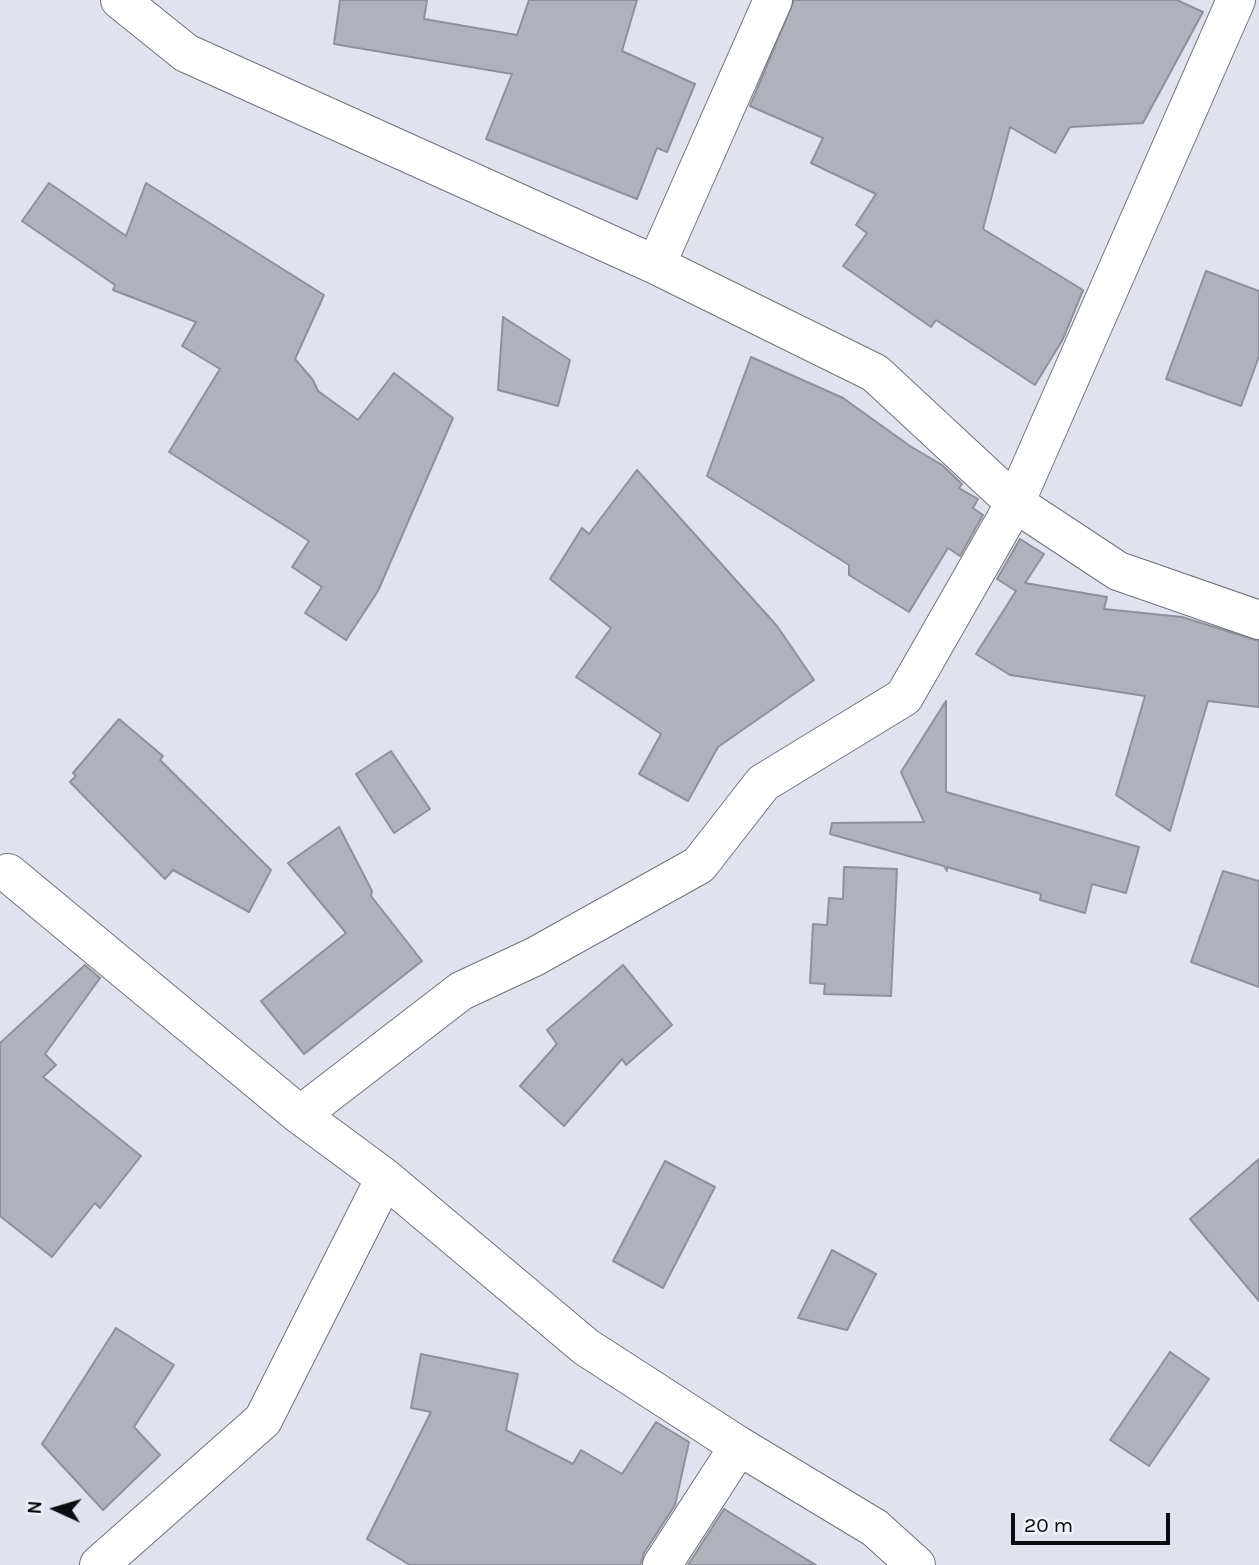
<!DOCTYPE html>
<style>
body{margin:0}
#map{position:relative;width:1259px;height:1565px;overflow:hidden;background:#e0e3ed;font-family:Karla,sans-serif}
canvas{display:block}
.north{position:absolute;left:21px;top:1474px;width:70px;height:70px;-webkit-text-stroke:5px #eef0fa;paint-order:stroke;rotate:274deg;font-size:19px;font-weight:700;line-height:28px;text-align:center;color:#0b0c0f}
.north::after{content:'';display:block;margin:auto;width:24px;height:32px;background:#0b0c0f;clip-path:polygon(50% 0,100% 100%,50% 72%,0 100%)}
.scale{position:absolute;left:1011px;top:1513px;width:159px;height:32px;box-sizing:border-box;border:4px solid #0b0c0f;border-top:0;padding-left:9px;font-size:21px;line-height:24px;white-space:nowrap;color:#0b0c0f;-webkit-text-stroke:5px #eef0fa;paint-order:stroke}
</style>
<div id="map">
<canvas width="1259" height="1565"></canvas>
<div class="north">N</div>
<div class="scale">20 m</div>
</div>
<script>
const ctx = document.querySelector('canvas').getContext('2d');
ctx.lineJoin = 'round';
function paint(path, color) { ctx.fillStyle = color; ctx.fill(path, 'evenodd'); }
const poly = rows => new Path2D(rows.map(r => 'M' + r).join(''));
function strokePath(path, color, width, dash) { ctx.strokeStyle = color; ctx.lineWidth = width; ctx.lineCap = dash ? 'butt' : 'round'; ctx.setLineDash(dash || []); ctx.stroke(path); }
const building = poly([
 [340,0,427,0,424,19,517,35,529,0,637,0,622,51,695,84,667,152,657,148,637,199,486,139,512,74,334,44,340,0],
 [794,0,1177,0,1203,12,1143,123,1070,127,1055,153,1010,127,983,229,1083,290,1063,339,1035,385,936,320,931,327,843,266,867,233,856,225,876,194,811,163,823,138,750,106,794,0],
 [49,183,126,236,146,183,324,295,295,359,313,380,318,391,358,420,394,373,453,418,378,591,346,640,305,613,322,587,292,567,309,541,169,452,220,369,182,346,196,322,113,290,115,285,22,221,49,183],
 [1206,271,1259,291,1259,356,1241,406,1166,379,1206,271],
 [503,317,570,360,558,406,498,390,503,317],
 [751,357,843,398,910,446,942,465,962,484,959,488,978,499,973,508,983,515,960,556,948,548,909,612,849,575,849,565,707,476,751,357],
 [637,470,777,626,814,680,718,747,688,801,639,774,661,734,576,677,611,628,550,579,582,528,589,534,637,470],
 [1020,539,1044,554,1025,583,1107,597,1104,609,1182,617,1259,641,1259,707,1208,701,1170,831,1116,795,1145,696,1010,675,976,654,1016,591,997,579,1020,539],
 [946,701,946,792,1139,847,1126,893,1092,884,1085,913,1040,900,1041,894,947,867,947,871,944,866,830,834,832,823,924,822,901,772,946,701],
 [119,719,163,756,160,760,271,870,249,912,173,870,165,879,70,782,76,776,73,773,119,719],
 [391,751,430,809,394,833,356,774,391,751],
 [339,827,372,891,371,896,422,961,304,1054,261,1001,346,933,288,863,339,827],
 [844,867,897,869,891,996,824,994,825,984,810,983,813,924,827,925,829,898,843,899,844,867],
 [1223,871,1259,881,1259,987,1191,962,1223,871],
 [85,965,100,978,45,1054,56,1065,43,1077,141,1156,100,1208,95,1203,52,1257,0,1216,0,1043,85,965],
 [623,965,672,1025,626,1065,622,1059,564,1126,520,1086,557,1044,547,1030,623,965],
 [1259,1159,1259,1301,1190,1219,1259,1159],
 [665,1161,715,1187,663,1288,613,1261,665,1161],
 [832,1250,876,1274,847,1330,798,1318,832,1250],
 [116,1328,174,1365,134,1427,160,1455,103,1510,42,1444,116,1328],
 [1170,1352,1209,1379,1149,1466,1110,1440,1170,1352],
 [421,1354,518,1374,506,1430,573,1464,581,1450,622,1474,656,1422,689,1442,675,1505,644,1553,640,1565,410,1565,367,1539,431,1412,411,1408,421,1354],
 [724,1509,816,1565,688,1565,724,1509]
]);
paint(building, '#afb2bb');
strokePath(building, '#8e919a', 2);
const minor = poly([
 [120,0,186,53,656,265,875,373,1015,503,1118,571,1259,620],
 [656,265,773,0],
 [8,873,300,1115,385,1178,586,1347,739,1446,875,1528,916,1565],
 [300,1115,461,991,534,957,699,865,763,783,904,697,1015,503,1236,0],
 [99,1565,263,1420,385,1178],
 [662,1565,739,1446]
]);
strokePath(minor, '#71737b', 40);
strokePath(minor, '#fff', 38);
</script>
